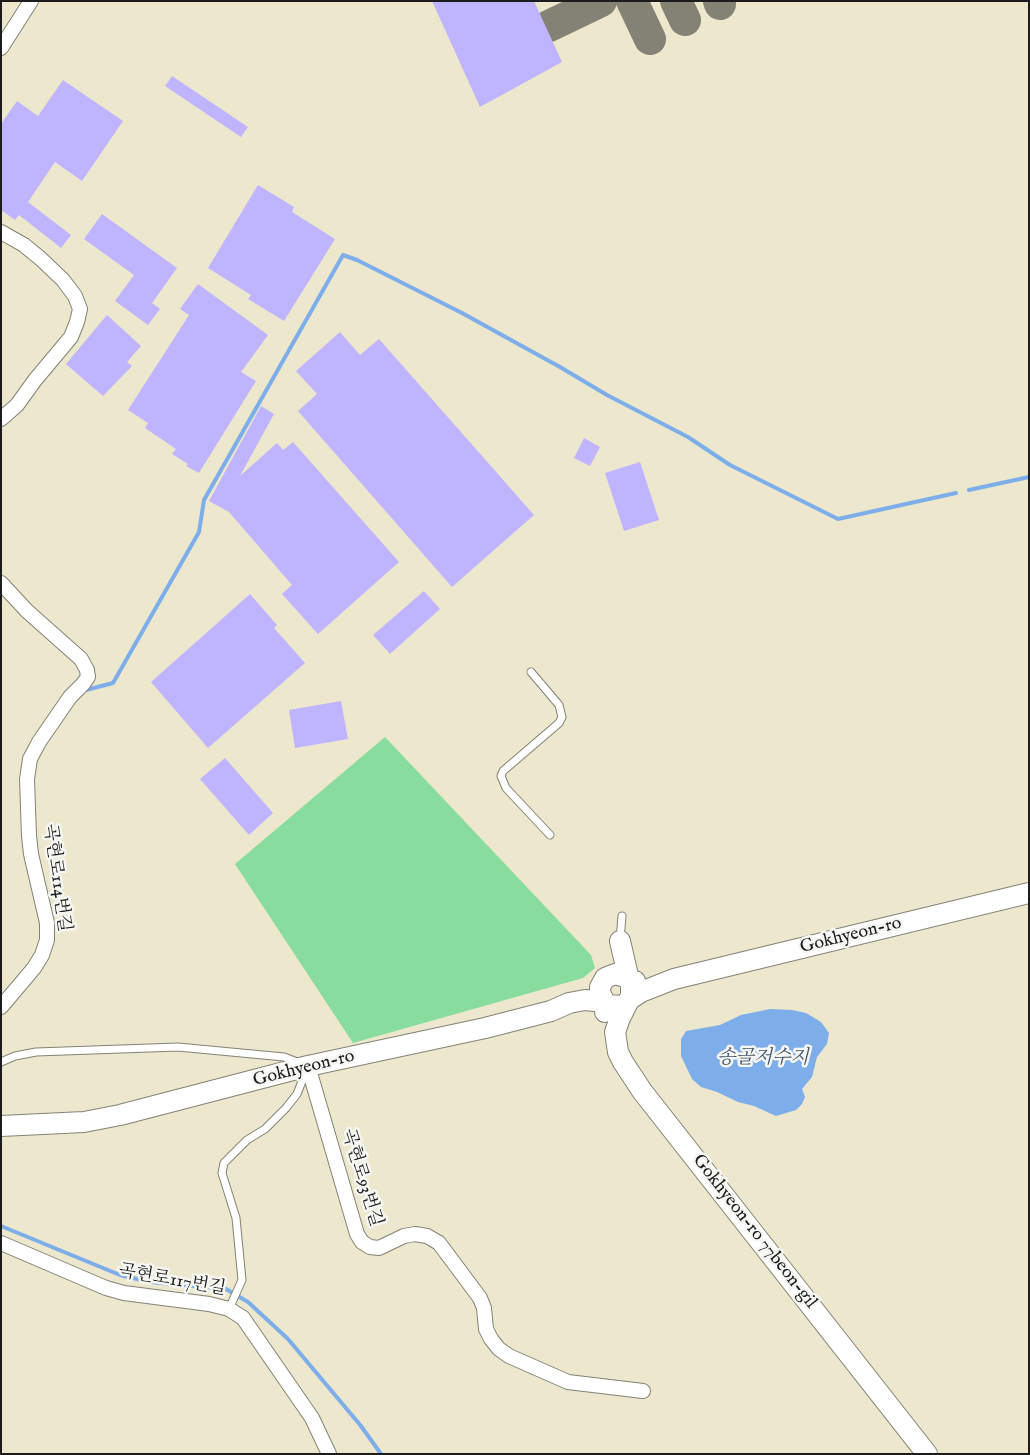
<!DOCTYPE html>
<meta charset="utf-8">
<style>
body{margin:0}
#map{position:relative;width:1030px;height:1455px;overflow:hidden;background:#ede7ce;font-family:"IM FELL English",serif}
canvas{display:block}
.frame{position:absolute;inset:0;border:2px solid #1c1c1c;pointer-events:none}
</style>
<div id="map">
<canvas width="1030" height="1455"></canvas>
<div class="frame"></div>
</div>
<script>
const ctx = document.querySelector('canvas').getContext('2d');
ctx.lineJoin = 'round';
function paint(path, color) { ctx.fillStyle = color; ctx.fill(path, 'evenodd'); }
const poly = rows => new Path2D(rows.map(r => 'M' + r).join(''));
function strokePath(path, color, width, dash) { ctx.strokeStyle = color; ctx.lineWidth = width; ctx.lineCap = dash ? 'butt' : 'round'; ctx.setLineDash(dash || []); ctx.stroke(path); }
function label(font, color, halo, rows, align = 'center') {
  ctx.font = font + ' "IM FELL English","Noto Serif KR",serif'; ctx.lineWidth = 5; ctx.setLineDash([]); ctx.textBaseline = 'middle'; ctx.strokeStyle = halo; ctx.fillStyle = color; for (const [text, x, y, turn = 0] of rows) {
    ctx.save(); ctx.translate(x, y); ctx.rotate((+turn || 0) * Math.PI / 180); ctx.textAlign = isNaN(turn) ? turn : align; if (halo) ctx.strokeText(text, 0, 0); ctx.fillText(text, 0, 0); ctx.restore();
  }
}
paint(poly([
 [385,737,591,955,595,968,583,978,353,1043,235,864]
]), '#88dc9d');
paint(poly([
 [770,1009,792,1010,806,1013,821,1022,829,1033,827,1044,817,1057,812,1077,802,1089,805,1097,802,1104,796,1110,776,1116,754,1106,738,1102,717,1092,701,1087,692,1079,681,1056,681,1039,686,1031,720,1025,741,1015]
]), '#7daee9');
strokePath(poly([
 [969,490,1029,477],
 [86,690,113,683,199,532,204,500,343,255,357,260,462,313,560,367,607,395,688,437,730,465,838,519,956,493],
 [1,1226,120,1275,150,1282,226,1289,248,1302,288,1339,361,1426,381,1454]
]), '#7daee9', 4);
strokePath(poly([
 [632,1,650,39],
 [676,1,685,20],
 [719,1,720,4],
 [549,26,601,1]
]), '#848275', 32);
paint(poly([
 [432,1,534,1,562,62,480,107],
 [172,76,248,127,241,137,165,86],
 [63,80,123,121,82,181,55,162,28,202,71,235,61,248,19,215,15,220,1,210,1,124,17,101,38,116],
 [258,185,294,207,292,212,335,239,284,321,248,299,251,295,208,268],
 [102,214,177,268,152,303,160,309,148,325,115,301,134,275,84,239],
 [198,284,268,335,241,372,256,381,199,473,186,466,188,464,172,454,176,449,145,428,148,423,128,410,189,315,180,309],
 [107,315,141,346,127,362,132,366,103,396,66,364],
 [340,332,360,355,379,339,534,515,452,587,298,411,317,394,296,371],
 [261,406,274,414,240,476,277,443,283,450,293,442,399,562,318,634,282,594,292,585,229,512,209,501],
 [584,438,600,447,590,466,574,458],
 [640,462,659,520,624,531,605,473],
 [424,591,440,609,390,654,373,635],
 [250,594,277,625,274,628,305,663,208,748,151,682],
 [341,701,348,739,295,748,289,710],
 [225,758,273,813,249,835,200,779]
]), '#bfb4ff');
const lane = poly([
 [531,672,559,705,562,717,559,723,503,771,501,776,506,788,550,835],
 [620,940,622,916],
 [1,1062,15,1056,36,1052,178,1047,284,1057,300,1063],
 [229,1309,242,1280,236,1218,222,1173,224,1163,247,1140,265,1129,286,1108,297,1094,306,1071]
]);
const street = poly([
 [1,48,31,1],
 [1,232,24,245,41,259,63,280,75,296,80,309,77,322,71,337,35,380,17,405,1,419],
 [1,583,27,611,81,659,87,670,88,677,83,684,70,697,39,742,30,759,27,779,29,836,31,854,47,923,47,940,42,955,34,968,1,1007],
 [308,1066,357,1234,362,1242,370,1247,379,1248,404,1236,415,1234,427,1236,439,1243,480,1298,484,1308,486,1329,491,1339,499,1349,509,1356,568,1382,643,1391],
 [1,1243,106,1288,124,1293,209,1304,229,1309,243,1318,312,1418,329,1454]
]);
const secondary = poly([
 [620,941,629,980,635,981],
 [1,1126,84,1122,120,1115,308,1066,485,1028,551,1011,569,1003,585,1000,605,1002,605,1012],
 [927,1454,642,1091,623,1062,618,1052,615,1032,620,1018,629,1000,631,995,631,985,629,980,625,977,615,974,605,978,600,987,600,993,605,1002,609,1005,620,1006,625,1004,629,1000,641,992,674,979,1029,893]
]);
strokePath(lane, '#848275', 9);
strokePath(street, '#848275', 16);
strokePath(secondary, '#848275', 22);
strokePath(lane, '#fff', 7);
strokePath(street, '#fff', 14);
strokePath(secondary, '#fff', 20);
label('18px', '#1c1c1c', '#f6f6f2', [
 ["곡현로114번길",56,878,82],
 ["Gokhyeon-ro",851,936,-14],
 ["Gokhyeon-ro",304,1069,-14],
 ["곡현로93번길",361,1178,73],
 ["Gokhyeon-ro 77beon-gil",754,1232,52],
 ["곡현로117번길",172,1281,10]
]);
label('italic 19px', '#43566e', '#f6f6f2', [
 ["송골저수지",763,1059]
]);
</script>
